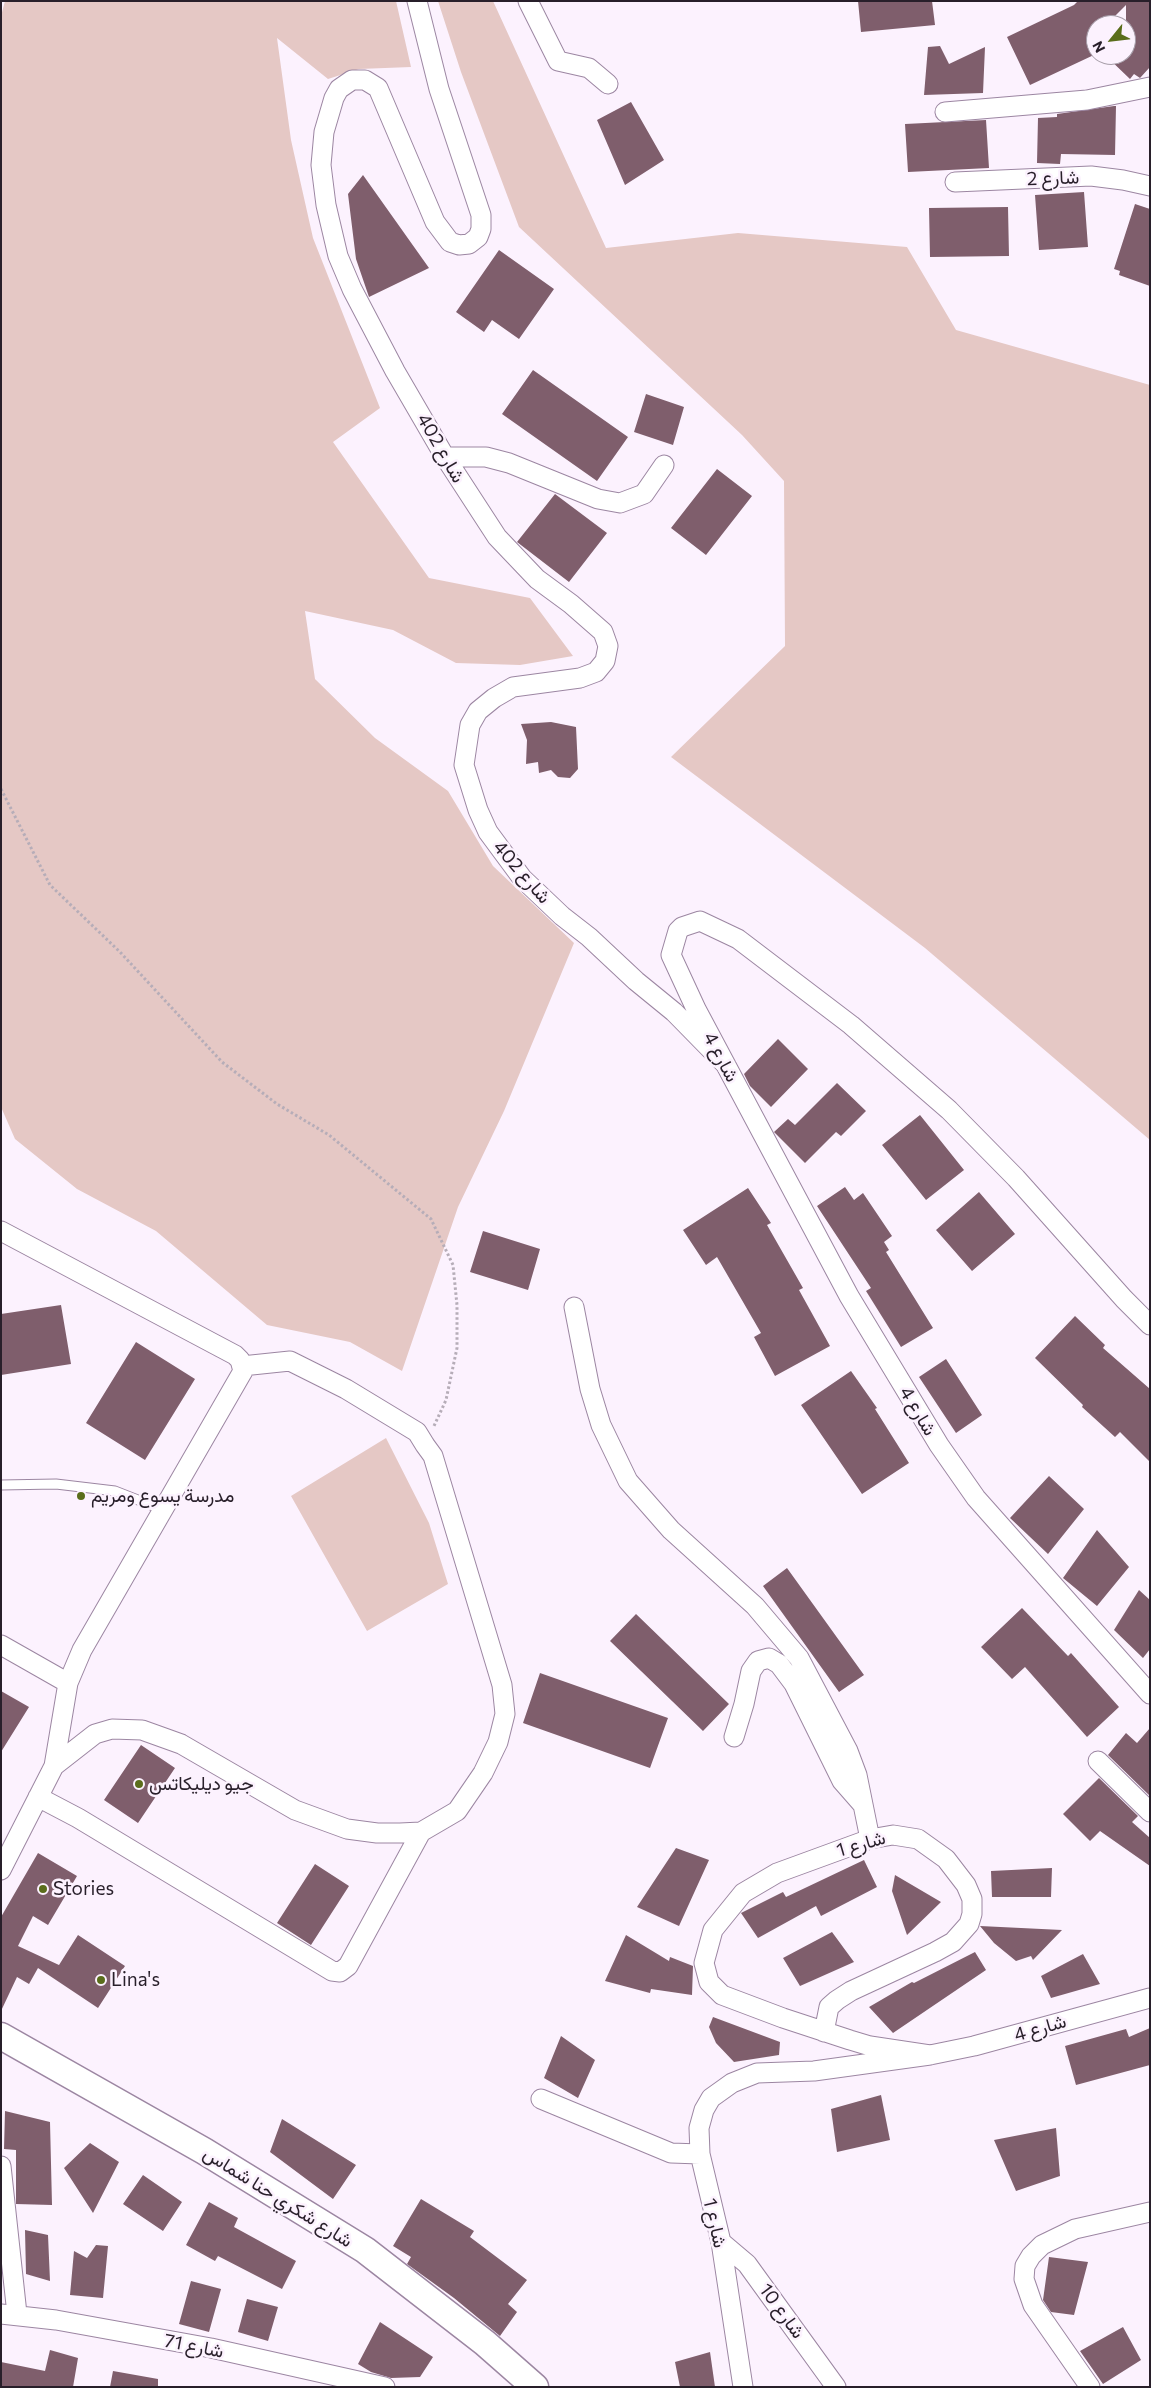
<!DOCTYPE html>
<meta charset="utf-8">
<style>
body{margin:0}
#map{position:relative;width:1151px;height:2388px;overflow:hidden;background:#fcf2fe;font-family:Commissioner,sans-serif}
canvas{display:block}
.frame{position:absolute;inset:0;border:2px solid #281f2a;pointer-events:none}
.north{position:absolute;left:1086px;top:15px;width:50px;height:50px;box-sizing:border-box;background:#fcf2fe;border:1px solid #a79ea9;border-radius:50%;rotate:241deg;font-size:14px;font-weight:700;line-height:20px;text-align:center;color:#281f2a}
.north::after{content:'';display:block;margin:auto;width:18px;height:22px;background:#5a6d1b;clip-path:polygon(50% 0,100% 100%,50% 72%,0 100%)}
</style>
<div id="map">
<canvas width="1151" height="2388"></canvas>
<div class="frame"></div>
<div class="north">N</div>
</div>
<script>
const ctx = document.querySelector('canvas').getContext('2d');
ctx.lineJoin = 'round';
function paint(path, color) { ctx.fillStyle = color; ctx.fill(path, 'evenodd'); }
const poly = rows => new Path2D(rows.map(r => 'M' + r).join(''));
function strokePath(path, color, width, dash) { ctx.strokeStyle = color; ctx.lineWidth = width; ctx.lineCap = dash ? 'butt' : 'round'; ctx.setLineDash(dash || []); ctx.stroke(path); }
function label(font, color, halo, rows, align = 'center') {
  ctx.font = font + ' Commissioner,Vazirmatn,sans-serif'; ctx.lineWidth = 5; ctx.setLineDash([]); ctx.textBaseline = 'middle'; ctx.strokeStyle = halo; ctx.fillStyle = color; for (const [text, x, y, turn = 0] of rows) {
    ctx.save(); ctx.translate(x, y); ctx.rotate((+turn || 0) * Math.PI / 180); ctx.textAlign = isNaN(turn) ? turn : align; if (halo) ctx.strokeText(text, 0, 0); ctx.fillText(text, 0, 0); ctx.restore();
  }
}
paint(poly([
 [5,1,396,1,411,67,359,69,328,79,277,38,291,140,313,238,380,408,333,442,429,578,530,598,573,656,520,665,456,663,393,630,305,611,315,679,375,738,448,791,493,866,574,943,504,1111,458,1207,402,1371,350,1342,267,1325,156,1231,77,1189,15,1139,1,1107,1,16],
 [438,1,493,1,606,248,738,233,907,247,956,330,1150,385,1150,1140,925,948,671,757,785,646,784,481,742,435,519,227,461,72],
 [386,1438,429,1523,448,1584,367,1631,291,1496]
]), '#e5c8c5');
paint(poly([
 [858,1,932,1,935,25,861,32],
 [1078,1,1150,1,1150,67,1140,78,1134,74,1130,79,1105,55,1126,55,1126,5,1106,25,1096,25,1096,54,1030,85,1007,37,1074,5],
 [940,46,949,64,985,47,983,93,924,95,928,47],
 [631,102,664,160,625,185,597,120],
 [1114,106,1116,106,1115,155,1061,154,1060,164,1037,163,1038,118,1057,117,1057,114],
 [986,120,989,168,908,172,905,124],
 [363,175,429,268,369,297,356,259,348,194],
 [1084,192,1088,247,1039,250,1035,195],
 [1135,204,1150,209,1150,286,1119,275,1120,271,1114,269],
 [1008,207,1009,256,930,257,929,208],
 [499,250,554,289,519,339,492,320,484,332,456,312],
 [533,370,628,437,597,481,502,414],
 [646,394,684,407,673,445,634,432],
 [717,469,752,496,706,555,671,528],
 [555,494,607,533,569,582,517,542],
 [551,722,576,727,578,769,570,778,558,777,551,770,539,773,538,762,526,764,527,740,521,724],
 [778,1039,808,1069,771,1107,750,1086,744,1074],
 [837,1083,866,1111,841,1136,836,1132,805,1163,774,1132,788,1119,795,1125],
 [920,1115,964,1170,926,1200,882,1145],
 [845,1187,854,1200,863,1193,892,1236,884,1242,889,1250,886,1252,933,1328,901,1347,866,1291,871,1288,817,1206],
 [748,1188,771,1223,767,1225,803,1288,799,1290,830,1346,775,1376,754,1337,761,1333,717,1257,706,1265,683,1230],
 [979,1192,1015,1234,972,1271,936,1230],
 [483,1231,540,1249,528,1290,470,1272],
 [61,1305,71,1364,1,1375,1,1314],
 [1075,1316,1105,1345,1103,1348,1150,1389,1150,1462,1120,1432,1115,1437,1082,1407,1083,1405,1035,1358],
 [136,1342,195,1379,145,1460,86,1423],
 [946,1359,982,1415,956,1433,919,1377],
 [851,1371,877,1408,875,1409,909,1463,862,1494,801,1405],
 [1049,1476,1084,1509,1048,1554,1010,1518],
 [1097,1530,1129,1567,1097,1606,1063,1578],
 [787,1568,864,1675,839,1692,763,1586],
 [1139,1590,1150,1600,1150,1649,1143,1658,1114,1630],
 [1022,1608,1068,1656,1071,1653,1119,1707,1087,1737,1025,1667,1012,1679,981,1647],
 [636,1614,729,1704,703,1731,610,1641],
 [540,1673,668,1718,650,1768,523,1723],
 [1,1691,29,1707,1,1752],
 [1150,1728,1150,1796,1108,1755,1126,1733,1137,1743],
 [141,1745,175,1768,138,1823,104,1800],
 [1099,1778,1138,1816,1132,1822,1150,1838,1150,1866,1100,1831,1090,1841,1063,1814],
 [676,1848,709,1860,679,1926,637,1907],
 [38,1853,77,1876,48,1925,33,1916,18,1946,59,1965,78,1935,125,1966,98,2008,38,1968,29,1984,17,1977,1,2011,1,1917],
 [864,1860,877,1887,821,1916,816,1906,758,1938,741,1913,783,1892,786,1897],
 [315,1864,349,1886,311,1945,277,1923],
 [1052,1868,1051,1897,992,1897,991,1871],
 [895,1875,941,1902,907,1935,892,1891],
 [980,1926,1062,1930,1033,1960,1031,1956,1016,1961,994,1943],
 [832,1932,854,1962,800,1986,783,1958],
 [626,1935,669,1961,670,1957,693,1966,692,1995,651,1989,650,1993,605,1981],
 [975,1952,986,1970,893,2033,869,2007,912,1982,914,1983],
 [1083,1954,1100,1984,1051,1998,1041,1976],
 [713,2017,780,2042,779,2055,734,2062,716,2043,709,2027],
 [1150,2028,1150,2065,1076,2085,1065,2046,1126,2029,1129,2037],
 [561,2036,595,2060,578,2098,544,2078],
 [881,2095,890,2140,837,2152,831,2109],
 [5,2111,50,2122,52,2205,16,2204,16,2150,4,2149],
 [282,2119,356,2165,333,2199,270,2152],
 [1056,2128,1060,2176,1016,2191,994,2140],
 [90,2143,119,2162,93,2213,64,2168],
 [143,2175,182,2202,163,2231,123,2204],
 [421,2199,474,2231,470,2237,527,2280,508,2304,517,2312,500,2336,454,2298,407,2264,411,2257,393,2246],
 [209,2202,238,2218,234,2227,296,2261,282,2289,218,2256,215,2261,186,2245],
 [25,2230,48,2235,50,2281,26,2274],
 [96,2245,108,2246,103,2298,70,2295,74,2251,87,2258],
 [1049,2257,1088,2262,1074,2315,1051,2312,1043,2300],
 [191,2281,221,2289,209,2332,179,2324],
 [247,2299,278,2307,268,2341,238,2332],
 [380,2322,433,2357,420,2377,391,2378,371,2372,358,2364],
 [1123,2327,1141,2360,1103,2384,1080,2351],
 [50,2350,78,2358,73,2387,1,2387,1,2362,45,2371],
 [710,2352,715,2387,680,2387,675,2362],
 [113,2371,158,2379,158,2387,110,2387]
]), '#7f5e6c');
const lane = poly([
 [1,1485,56,1484,115,1491,161,1509]
]);
const street = poly([
 [417,1,439,89,481,215,481,229,478,237,469,244,459,245,450,242,435,222,378,88,365,80,352,80,339,89,334,98,324,132,321,165,326,205,338,256,352,289,395,371,445,457,497,537,537,579,571,604,603,632,608,646,605,661,596,672,580,678,513,687,494,698,478,711,470,725,464,765,478,810,488,832,522,878,562,916,589,937,636,981,674,1012,726,1065],
 [528,1,558,61,589,68,608,84],
 [945,112,1087,100,1150,87],
 [955,182,1091,176,1123,180,1150,186],
 [445,457,486,457,509,463,598,499,620,503,644,494,664,465],
 [1,1231,235,1355,240,1360,243,1371,82,1650,68,1683,54,1766,1,1870],
 [574,1307,590,1389,601,1425,628,1481,671,1530,755,1606,799,1658,848,1751,857,1775,870,1839],
 [1150,1325,1124,1299,1016,1178,949,1110,851,1025,738,939,700,921,682,927,678,931,671,955,696,1009,849,1296,939,1445,976,1498,1150,1694],
 [1,1645,68,1683],
 [734,1737,744,1704,751,1671,758,1661,769,1658,779,1664,794,1684,842,1781,863,1805],
 [1098,1761,1150,1812],
 [54,1766,95,1734,112,1729,142,1730,181,1744,295,1810,347,1829,377,1833,400,1833,421,1832,457,1811,483,1773,498,1742,505,1714,502,1685,433,1456,425,1445,417,1432,346,1389,290,1361,242,1366],
 [38,1797,78,1818,332,1971,340,1972,348,1966,421,1832],
 [824,2032,829,2007,837,2000,851,1991,935,1952,953,1942,969,1924,972,1914,972,1899,966,1885,946,1859,918,1839,893,1835,870,1839,777,1873,743,1893,713,1930,704,1963,709,1982,722,1995,783,2018,850,2040,870,2046,930,2055],
 [541,2099,671,2153,700,2154],
 [1,2166,17,2314],
 [721,2242,747,2264,836,2387],
 [1,2314,56,2320,211,2348,385,2387],
 [743,2387,721,2242,700,2154,699,2128,704,2110,711,2098,732,2083,757,2073,814,2071,930,2055,974,2046,1150,1998],
 [1090,2387,1033,2305,1024,2279,1025,2266,1031,2256,1042,2245,1075,2229,1150,2212]
]);
const secondary = poly([
 [1,2036,204,2151,365,2250,485,2343,535,2387]
]);
strokePath(lane, '#9c86a2', 11);
strokePath(street, '#9c86a2', 21);
strokePath(secondary, '#9c86a2', 29);
strokePath(poly([
 [1,789,50,885,120,952,222,1062,277,1104,329,1135,431,1219,453,1265,457,1305,457,1348,446,1400,434,1426]
]), '#b6adb8', 3, [2.5, 2.5]);
strokePath(lane, '#fff', 9);
strokePath(street, '#fff', 19);
strokePath(secondary, '#fff', 26);
for (const [x, y, r, color] of [
 [81,1496,5,"#5a6d1b"],
 [139,1784,5,"#5a6d1b"],
 [43,1889,5,"#5a6d1b"],
 [101,1980,5,"#5a6d1b"]
]) { const dot = new Path2D(); dot.arc(x, y, r, 0, 2 * Math.PI); ctx.fillStyle = color; ctx.fill(dot); strokePath(dot, '#fcf2fe', 2); }
label('19px', '#281f2a', '#fcf2fe', [
 ["شارع 2",1053,178,-2],
 ["شارع 402",441,448,60],
 ["شارع 402",522,872,49],
 ["شارع 4",721,1057,62],
 ["شارع 4",918,1411,59],
 ["شارع 1",861,1844,-16],
 ["شارع 4",1040,2028,-16],
 ["شارع شكري حنا شماس",278,2197,32],
 ["شارع 1",715,2223,77],
 ["شارع 10",782,2311,54],
 ["شارع 71",194,2346,11]
]);
label('19px', '#281f2a', '#fcf2fe', [
 ["مدرسة يسوع ومريم",91,1496],
 ["جيو ديليكاتس",149,1784],
 ["Stories",53,1889],
 ["Lina's",111,1980]
], 'left');
</script>
